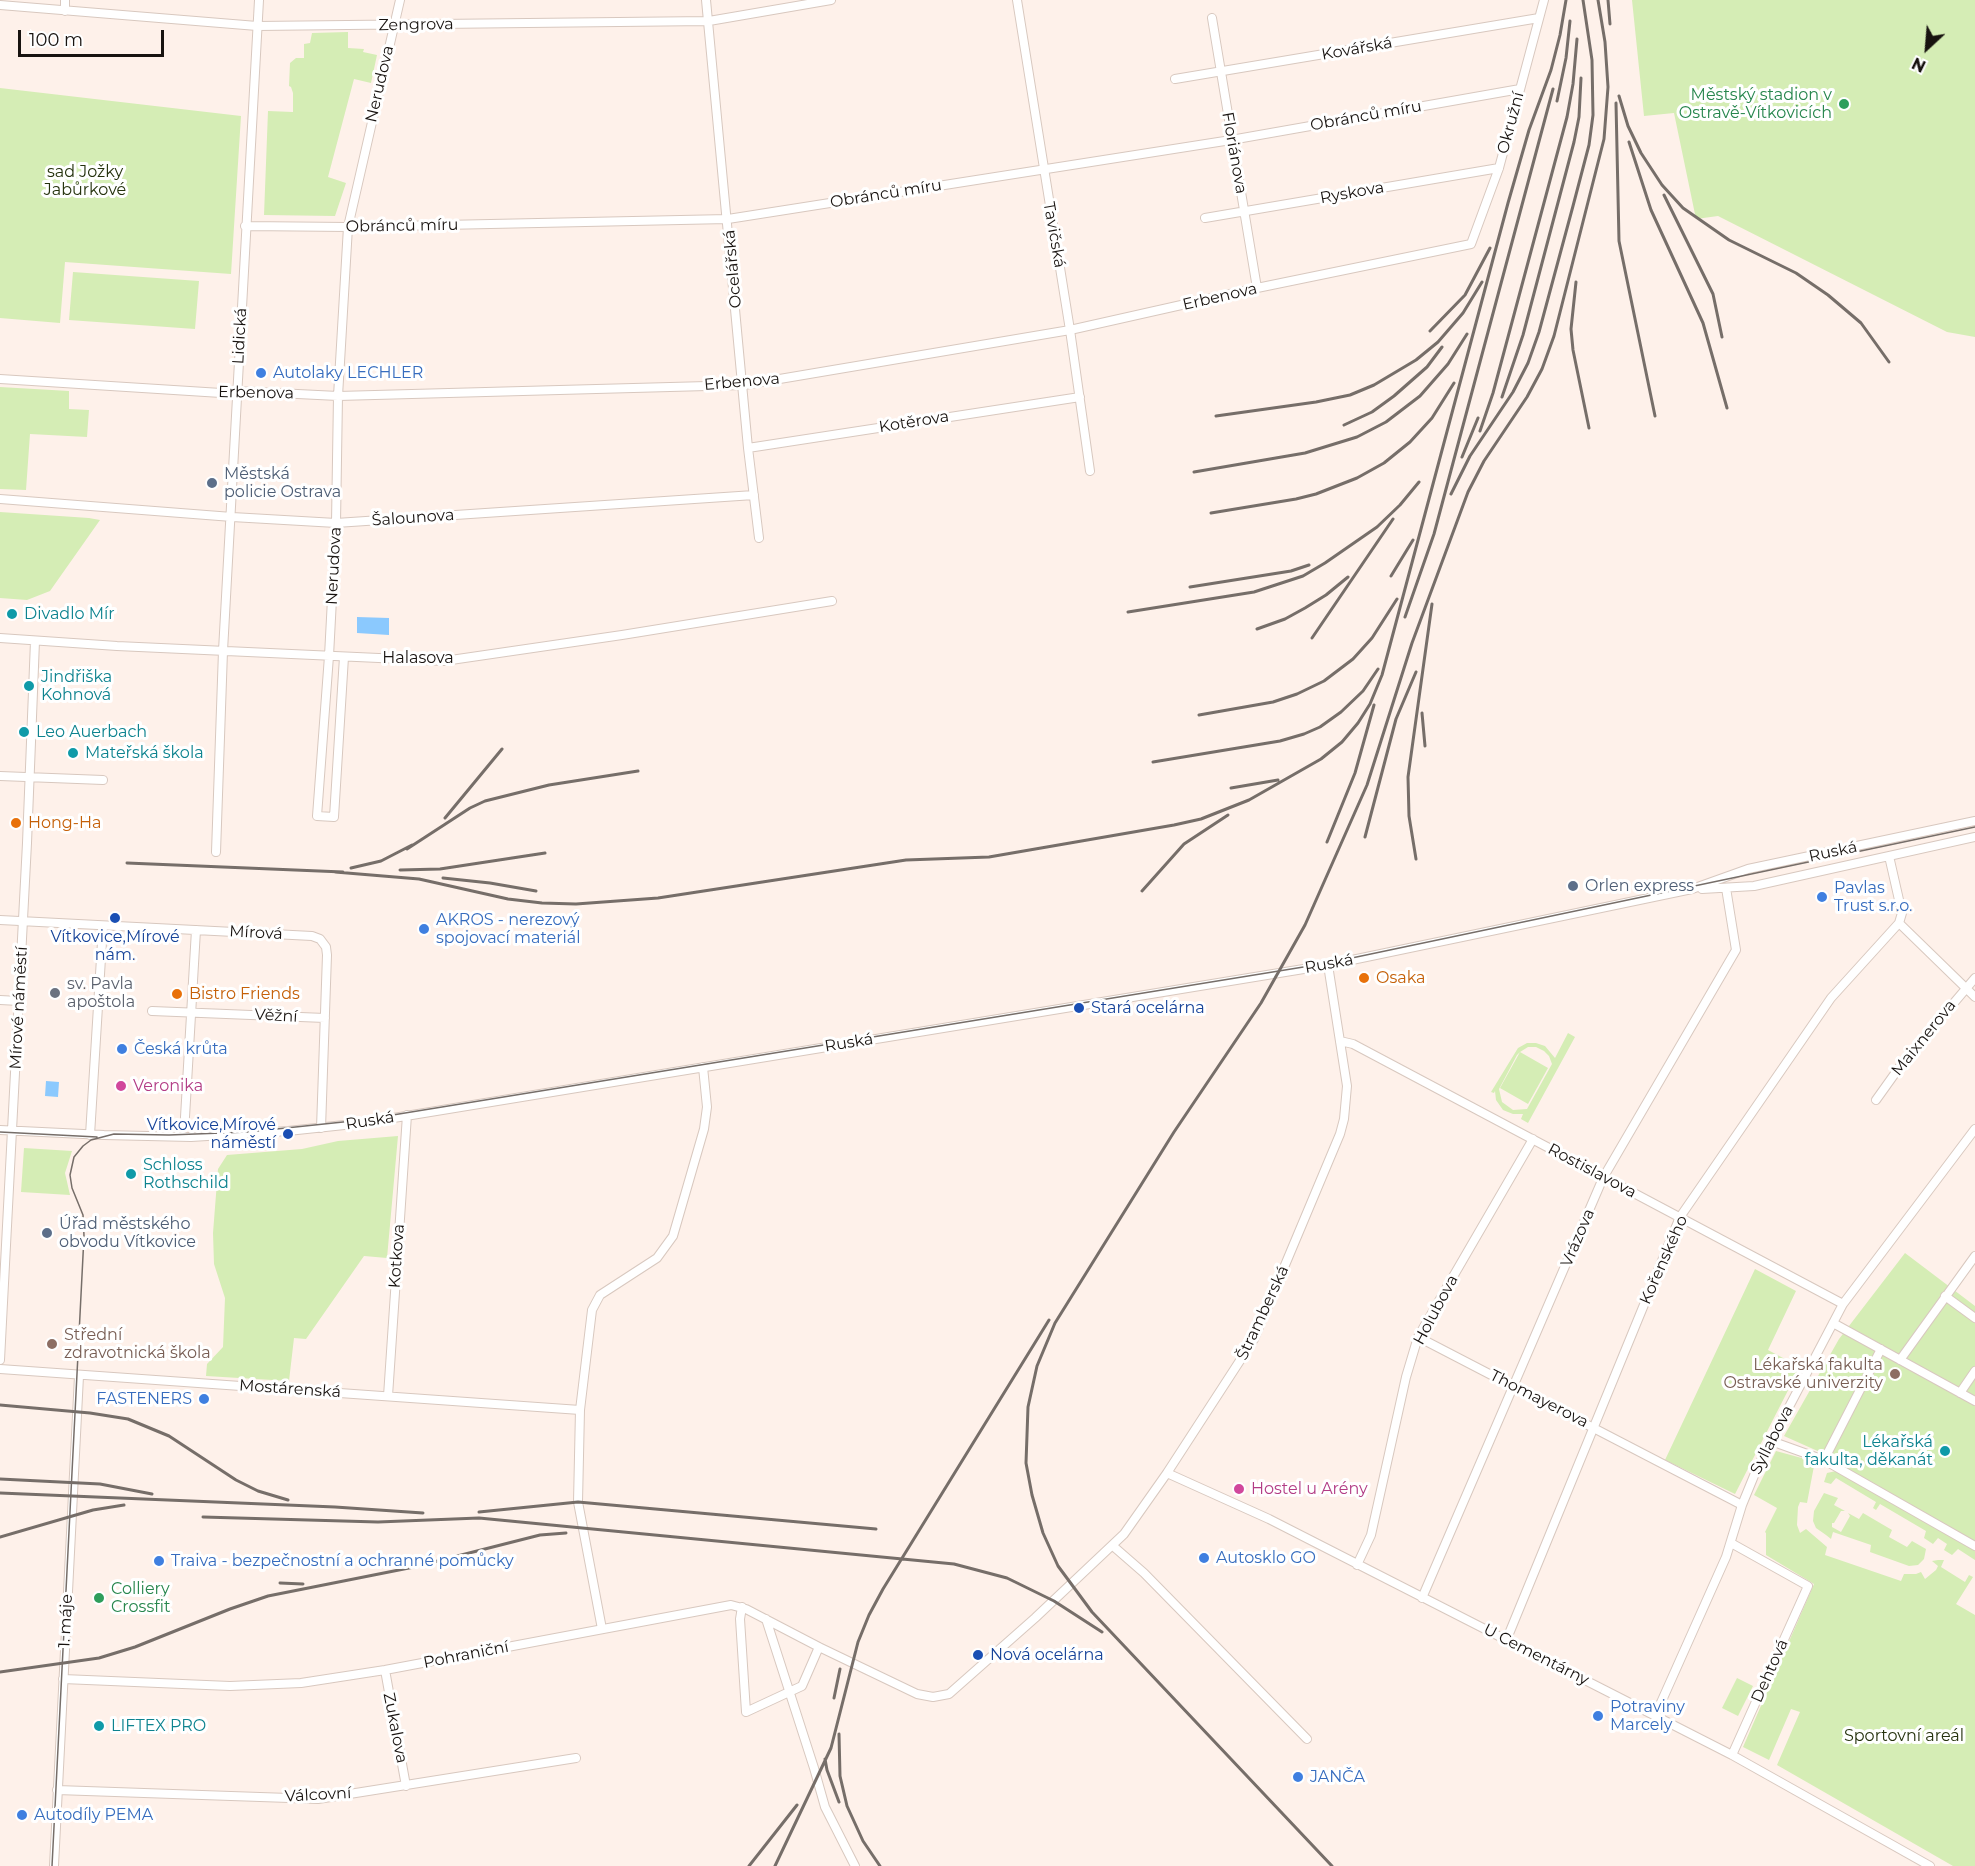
<!DOCTYPE html>
<meta charset="utf-8">
<style>
body{margin:0}
#map{position:relative;width:1975px;height:1866px;overflow:hidden;background:#fef1ea;font-family:Montserrat,sans-serif}
canvas{display:block}
.north{position:absolute;left:1897px;top:18px;width:60px;height:60px;-webkit-text-stroke:4px #fff;paint-order:stroke;rotate:206deg;font-size:16px;font-weight:700;line-height:24px;text-align:center;color:#181310}
.north::after{content:'';display:block;margin:auto;width:21px;height:27px;background:#181310;clip-path:polygon(50% 0,100% 100%,50% 72%,0 100%)}
.scale{position:absolute;left:18px;top:30px;width:146px;height:27px;box-sizing:border-box;border:3px solid #181310;border-top:0;padding-left:8px;font-size:18px;line-height:21px;white-space:nowrap;color:#181310;-webkit-text-stroke:4px #fff;paint-order:stroke}
</style>
<div id="map">
<canvas width="1975" height="1866"></canvas>
<div class="north">N</div>
<div class="scale">100 m</div>
</div>
<script>
const ctx = document.querySelector('canvas').getContext('2d');
ctx.lineJoin = 'round';
function paint(path, color) { ctx.fillStyle = color; ctx.fill(path, 'evenodd'); }
const poly = rows => new Path2D(rows.map(r => 'M' + r).join(''));
function strokePath(path, color, width, dash) { ctx.strokeStyle = color; ctx.lineWidth = width; ctx.lineCap = dash ? 'butt' : 'round'; ctx.setLineDash(dash || []); ctx.stroke(path); }
function label(font, color, halo, rows, align = 'center') {
  ctx.font = font + ' Montserrat,sans-serif'; ctx.lineWidth = 6; ctx.setLineDash([]); ctx.textBaseline = 'middle'; ctx.strokeStyle = halo; ctx.fillStyle = color; for (const [text, x, y, turn = 0] of rows) {
    ctx.save(); ctx.translate(x, y); ctx.rotate((+turn || 0) * Math.PI / 180); ctx.textAlign = isNaN(turn) ? turn : align; if (halo) ctx.strokeText(text, 0, 0); ctx.fillText(text, 0, 0); ctx.restore();
  }
}
paint(poly([
 [1632,0,1975,0,1975,337,1947,332,1718,216,1696,219,1674,113,1644,116],
 [348,32,348,48,364,49,363,52,377,55,371,83,354,79,328,177,346,183,335,216,264,215,268,111,293,112,293,93,291,87,289,86,290,63,296,58,304,58,304,44,310,43,312,33],
 [0,88,241,116,231,274,65,262,60,323,0,318],
 [73,272,199,281,195,329,69,320],
 [0,387,69,391,69,409,89,410,87,437,30,434,26,490,0,489],
 [0,512,89,518,100,520,50,591,27,600,0,598],
 [1568,1033,1575,1037,1528,1123,1521,1119,1523,1114,1513,1114,1503,1110,1496,1100,1495,1091,1494,1093,1491,1092,1518,1048,1527,1043,1536,1043,1545,1046,1555,1058],
 [1528,1047,1536,1047,1544,1051,1549,1056,1552,1064,1527,1109,1513,1110,1502,1102,1499,1089,1517,1055,1520,1052,1500,1088,1528,1104,1548,1068,1520,1052],
 [398,1136,387,1258,364,1256,306,1339,294,1338,289,1381,206,1376,207,1364,223,1347,225,1298,214,1264,213,1233,218,1169,227,1155,302,1149,338,1141],
 [24,1148,72,1151,65,1173,70,1195,21,1192],
 [1905,1253,1975,1306,1975,1560,1958,1549,1952,1555,1944,1550,1947,1544,1938,1538,1933,1544,1924,1538,1926,1531,1880,1504,1876,1510,1873,1508,1876,1502,1836,1478,1831,1484,1824,1482,1827,1473,1836,1471,1840,1461,1784,1436,1839,1339],
 [1755,1269,1796,1291,1768,1350,1800,1367,1735,1494,1665,1460],
 [1776,1451,1809,1460,1814,1466,1807,1503,1800,1502,1798,1507,1797,1525,1800,1533,1806,1529,1827,1547,1825,1555,1901,1581,1904,1574,1916,1574,1921,1572,1925,1579,1936,1570,1938,1566,1932,1561,1938,1560,1944,1560,1941,1567,1965,1582,1969,1575,1973,1577,1956,1604,1975,1615,1975,1866,1953,1866,1777,1765,1800,1712,1791,1709,1769,1760,1743,1747,1814,1584,1766,1555,1766,1533,1765,1532,1777,1508,1754,1495],
 [1824,1493,1838,1498,1834,1505,1845,1511,1841,1511,1834,1523,1832,1523,1832,1527,1841,1532,1850,1516,1848,1513,1859,1519,1863,1513,1892,1530,1889,1537,1907,1547,1912,1541,1926,1549,1924,1559,1918,1565,1909,1566,1870,1552,1871,1545,1833,1532,1831,1539,1826,1535,1816,1528,1813,1521,1814,1511],
 [1737,1678,1753,1686,1738,1716,1722,1708]
]), '#d5edb5');
paint(poly([
 [357,617,389,618,389,635,357,633],
 [46,1081,59,1082,58,1097,45,1096]
]), '#8bc9fe');
const minor = poly([
 [706,0,748,448,759,538],
 [1017,0,1070,330,1090,471],
 [0,5,257,26,709,21,831,0],
 [65,11,65,0],
 [1212,18,1257,288],
 [1175,79,1539,18],
 [1205,218,1499,168],
 [245,226,348,227,728,219,1231,140,1520,89],
 [0,379,221,393,237,391,338,396,744,385,1070,330,1257,288,1471,244,1499,168,1544,0],
 [748,448,1080,397],
 [0,499,232,517,336,523,754,495],
 [0,638,117,646,444,661,622,635,832,601],
 [344,657,334,817,317,816,329,656,336,523,338,396,348,227,400,0],
 [0,776,103,780],
 [216,852,223,651,259,0],
 [1889,856,1902,913,1899,923,1975,997],
 [1702,889,1754,886,1975,837],
 [0,920,312,936,320,939,326,947,327,955,321,1128],
 [0,1000,19,1001],
 [152,1011,325,1018],
 [1340,1041,1353,1044,1843,1304],
 [1876,1100,1901,1065,1975,978],
 [185,1117,196,930],
 [0,1130,104,1135,191,1137,288,1131,363,1123,1328,965,1692,889,1748,869,1975,821],
 [90,1135,103,926],
 [1945,1296,1975,1318],
 [1833,1323,1975,1401],
 [1418,1337,1742,1505],
 [0,1360,27,843,35,641],
 [1900,1360,1975,1256],
 [0,1369,580,1410,578,1502,602,1629],
 [1960,1393,1975,1371],
 [388,1396,407,1115],
 [580,1410,592,1310,600,1295,657,1258,673,1236,704,1129,707,1107,703,1067],
 [1771,1441,1824,1460,1975,1546],
 [1824,1460,1881,1349],
 [1167,1473,1269,1519,1732,1755,1930,1866],
 [1731,1543,1808,1586,1732,1755],
 [1113,1546,1144,1573,1307,1739],
 [1357,1565,1371,1535,1406,1377,1418,1337,1533,1139],
 [1422,1598,1603,1178,1736,950,1726,888],
 [742,1607,740,1619,746,1712,802,1686,819,1647],
 [766,1619,814,1768,825,1807,855,1866],
 [1506,1641,1680,1217,1831,998,1899,923],
 [385,1670,406,1786],
 [63,1679,230,1686,301,1683,385,1670,731,1605,746,1609,819,1647,917,1694,933,1697,949,1694,1035,1618,1124,1534,1167,1473,1254,1339,1340,1134,1344,1119,1347,1086,1328,965],
 [1655,1716,1726,1557,1742,1505,1758,1466,1843,1304,1975,1129],
 [57,1790,318,1799,576,1758],
 [54,1866,79,1376]
]);
strokePath(minor, '#d8c8bf', 10);
strokePath(minor, '#fff', 8);
strokePath(poly([
 [0,1132,97,1137],
 [52,1866,84,1236,83,1215,72,1188,70,1175,74,1157,83,1146,91,1140,114,1134,169,1135,248,1132,362,1120,1328,963,1975,827]
]), '#766e69', 1.5);
strokePath(poly([
 [1608,0,1610,24],
 [1619,96,1628,126,1641,153,1662,185,1683,208,1729,240,1796,273,1828,295,1861,323,1889,362],
 [1557,101,1566,58,1570,21],
 [1616,103,1619,241,1655,416],
 [1629,142,1651,210,1703,323,1727,408],
 [1664,195,1713,294,1722,337],
 [1576,282,1571,329,1573,350,1589,428],
 [1430,331,1465,295,1490,248],
 [1502,397,1523,335,1574,142,1579,117,1581,78],
 [1216,416,1316,402,1350,395,1374,385,1416,360,1438,342,1463,313,1482,282],
 [1344,425,1372,412,1394,396,1427,367,1442,347],
 [1480,431,1493,393,1567,117,1573,84,1577,39],
 [1462,457,1478,418],
 [1194,472,1305,453,1357,437,1386,422,1420,396,1448,364,1467,334],
 [1451,494,1470,456,1513,392,1528,363,1539,332,1573,206,1589,145,1593,115,1592,60,1583,0],
 [1211,513,1296,499,1316,494,1357,478,1384,463,1410,442,1432,418,1454,383],
 [1391,576,1413,540],
 [1190,587,1291,571,1309,565],
 [1128,612,1254,592,1303,576,1325,563,1377,527,1400,505,1419,482],
 [1405,617,1434,534,1553,89],
 [1257,629,1285,619,1305,608,1326,595,1348,577],
 [1312,638,1393,519],
 [1422,713,1425,746],
 [1199,715,1273,702,1297,694,1324,681,1353,659,1372,638,1397,599],
 [1153,762,1280,741,1304,734,1320,727,1341,712,1363,691,1378,669],
 [1231,788,1278,780],
 [445,818,502,749],
 [1365,837,1396,719,1416,672],
 [1327,842,1355,773,1374,705],
 [407,849,470,808,485,801,549,785,638,771],
 [1416,859,1409,816,1408,777,1432,604],
 [127,863,343,872],
 [351,868,381,861,412,845],
 [400,870,440,869,545,853],
 [335,872,419,879,508,899,542,903,576,904,658,898,906,860,989,857,1174,825,1201,819,1249,800,1321,759,1342,742,1358,723,1370,704,1382,675,1508,203,1529,130,1551,70,1560,35,1566,0],
 [443,878,490,883,536,891],
 [1142,891,1184,844,1228,815],
 [0,1405,90,1413,128,1419,169,1436,236,1480,258,1491,288,1500],
 [0,1479,100,1484,152,1494],
 [0,1493,335,1507,423,1513],
 [479,1512,578,1502,876,1529],
 [203,1517,378,1522,479,1518,954,1564,1007,1578,1054,1601,1102,1632],
 [0,1537,93,1510,124,1505],
 [280,1583,303,1584],
 [0,1672,99,1658,135,1647,230,1609,268,1596,414,1567,540,1535,566,1533],
 [834,1698,840,1669],
 [839,1734,840,1776,847,1806,863,1841,880,1866],
 [825,1759,827,1770,839,1802],
 [749,1866,797,1805],
 [775,1866,831,1748,858,1642,869,1615,883,1589,1049,1320],
 [1332,1866,1092,1612,1058,1566,1043,1533,1032,1495,1026,1463,1028,1407,1037,1366,1055,1323,1174,1132,1261,1003,1305,925,1367,785,1412,643,1468,492,1484,461,1527,397,1542,369,1554,336,1604,139,1608,87,1605,42,1598,0]
]), '#766e69', 3);
for (const [x, y, r, color] of [
 [1844,104,6,"#2e9e5b"],
 [261,373,6,"#3f7fe0"],
 [212,483,6,"#5c6f8a"],
 [12,614,6,"#0f9aa8"],
 [29,686,6,"#0f9aa8"],
 [24,732,6,"#0f9aa8"],
 [73,753,6,"#0f9aa8"],
 [16,823,6,"#e8710a"],
 [1573,886,6,"#5c6f8a"],
 [1822,897,6,"#3f7fe0"],
 [115,918,6,"#1a4fb4"],
 [424,929,6,"#3f7fe0"],
 [1364,978,6,"#e8710a"],
 [55,993,6,"#6b7280"],
 [177,994,6,"#e8710a"],
 [1079,1008,6,"#1a4fb4"],
 [122,1049,6,"#3f7fe0"],
 [121,1086,6,"#d1479c"],
 [288,1134,6,"#1a4fb4"],
 [131,1174,6,"#0f9aa8"],
 [47,1233,6,"#5c6f8a"],
 [52,1344,6,"#8d6e63"],
 [1895,1374,6,"#8d6e63"],
 [204,1399,6,"#3f7fe0"],
 [1945,1451,6,"#0f9aa8"],
 [1239,1489,6,"#d1479c"],
 [1204,1558,6,"#3f7fe0"],
 [159,1561,6,"#3f7fe0"],
 [99,1598,6,"#2e9e5b"],
 [978,1655,6,"#1a4fb4"],
 [1598,1716,6,"#3f7fe0"],
 [99,1726,6,"#0f9aa8"],
 [1298,1777,6,"#3f7fe0"],
 [22,1815,6,"#3f7fe0"]
]) { const dot = new Path2D(); dot.arc(x, y, r, 0, 2 * Math.PI); ctx.fillStyle = color; ctx.fill(dot); strokePath(dot, '#fff', 2); }
label('16px', '#181310', '#fff', [
 ["Zengrova",416,25,-1],
 ["Kovářská",1357,49,-10],
 ["Nerudova",380,84,-77],
 ["Obránců míru",1366,116,-10],
 ["Okružní",1511,123,-75],
 ["Floriánova",1234,153,80],
 ["Ryskova",1352,193,-10],
 ["Obránců míru",886,194,-9],
 ["Obránců míru",402,226,-1],
 ["Tavičská",1054,235,80],
 ["Ocelářská",733,269,-95],
 ["Erbenova",1220,297,-13],
 ["Lidická",240,336,-87],
 ["Erbenova",742,382,-5],
 ["Erbenova",256,393,1],
 ["Kotěrova",914,422,-9],
 ["Šalounova",413,518,-4],
 ["Nerudova",334,566,-87],
 ["Halasova",418,658],
 ["Ruská",1833,852,-12],
 ["Mírová",256,933,3],
 ["Ruská",1329,964,-10],
 ["Mírové náměstí",19,1008,-87],
 ["Věžní",276,1016,3],
 ["Maixnerova",1924,1038,-51],
 ["Ruská",849,1043,-9],
 ["Ruská",370,1121,-9],
 ["Rostislavova",1592,1171,28],
 ["Vrázova",1578,1238,-67],
 ["Kotkova",397,1256,-86],
 ["Kořenského",1664,1260,-66],
 ["Holubova",1436,1310,-62],
 ["Štramberská",1263,1313,-65],
 ["Mostárenská",290,1389,4],
 ["Thomayerova",1539,1399,27],
 ["Syllabova",1772,1440,-63],
 ["1. máje",66,1621,-87],
 ["Pohraniční",466,1655,-11],
 ["U Cementárny",1536,1655,27],
 ["Dehtová",1770,1671,-66],
 ["Zukalova",395,1728,79],
 ["Válcovní",318,1795,-3]
]);
label('16px', '#27864d', '#fff', [
 ["Městský stadion v",1832,95],
 ["Ostravě-Vítkovicích",1832,113],
 ["Colliery",111,1589,"left"],
 ["Crossfit",111,1607,"left"]
], 'right');
label('16px', '#25320d', '#fff', [
 ["sad Jožky",85,172],
 ["Jabůrkové",85,190],
 ["Sportovní areál",1904,1736]
]);
label('16px', '#366cbe', '#fff', [
 ["Autolaky LECHLER",273,373],
 ["Pavlas",1834,888],
 ["Trust s.r.o.",1834,906],
 ["AKROS - nerezový",436,920],
 ["spojovací materiál",436,938],
 ["Česká krůta",134,1049],
 ["FASTENERS",192,1399,"right"],
 ["Autosklo GO",1216,1558],
 ["Traiva - bezpečnostní a ochranné pomůcky",171,1561],
 ["Potraviny",1610,1707],
 ["Marcely",1610,1725],
 ["JANČA",1310,1777],
 ["Autodíly PEMA",34,1815]
], 'left');
label('16px', '#4e5e75', '#fff', [
 ["Městská",224,474],
 ["policie Ostrava",224,492],
 ["Orlen express",1585,886],
 ["Úřad městského",59,1224],
 ["obvodu Vítkovice",59,1242]
], 'left');
label('16px', '#0d838f', '#fff', [
 ["Divadlo Mír",24,614],
 ["Jindřiška",41,677],
 ["Kohnová",41,695],
 ["Leo Auerbach",36,732],
 ["Mateřská škola",85,753],
 ["Schloss",143,1165],
 ["Rothschild",143,1183],
 ["Lékařská",1933,1442,"right"],
 ["fakulta, děkanát",1933,1460,"right"],
 ["LIFTEX PRO",111,1726]
], 'left');
label('16px', '#c56008', '#fff', [
 ["Hong-Ha",28,823],
 ["Osaka",1376,978],
 ["Bistro Friends",189,994]
], 'left');
label('16px', '#164399', '#fff', [
 ["Vítkovice,Mírové",115,937,"center"],
 ["nám.",115,955,"center"],
 ["Stará ocelárna",1091,1008],
 ["Vítkovice,Mírové",276,1125,"right"],
 ["náměstí",276,1143,"right"],
 ["Nová ocelárna",990,1655]
], 'left');
label('16px', '#5b616d', '#fff', [
 ["sv. Pavla",67,984],
 ["apoštola",67,1002]
], 'left');
label('16px', '#b23c85', '#fff', [
 ["Veronika",133,1086],
 ["Hostel u Arény",1251,1489]
], 'left');
label('16px', '#785e54', '#fff', [
 ["Střední",64,1335],
 ["zdravotnická škola",64,1353],
 ["Lékařská fakulta",1883,1365,"right"],
 ["Ostravské univerzity",1883,1383,"right"]
], 'left');
</script>
